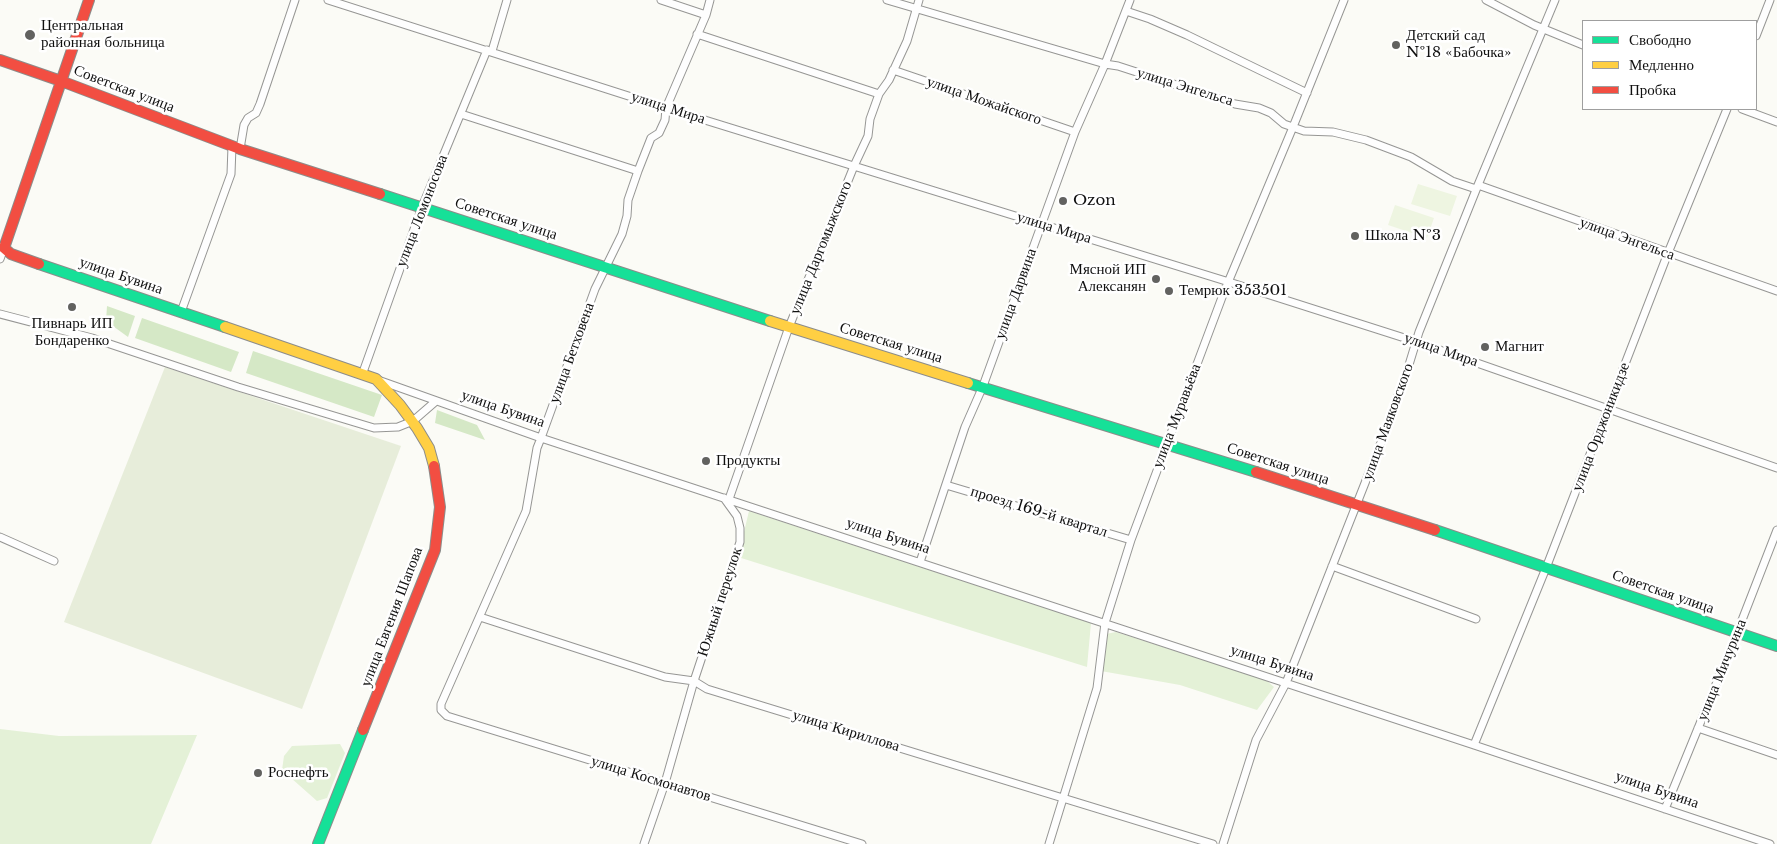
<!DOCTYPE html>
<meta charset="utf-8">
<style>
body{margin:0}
#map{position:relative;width:1777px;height:844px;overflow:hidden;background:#fbfbf6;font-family:"Libre Baskerville",serif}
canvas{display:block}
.legend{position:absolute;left:1582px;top:20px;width:175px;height:90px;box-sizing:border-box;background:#fff;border:1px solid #9f9f9f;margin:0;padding:6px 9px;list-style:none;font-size:15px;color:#101010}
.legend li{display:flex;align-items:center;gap:10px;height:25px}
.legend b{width:25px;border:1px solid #9f9f9f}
</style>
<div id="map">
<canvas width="1777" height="844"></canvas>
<ul class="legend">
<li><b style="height:6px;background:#16e098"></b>Свободно</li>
<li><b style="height:6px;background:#ffcf43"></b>Медленно</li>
<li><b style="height:6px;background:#f24e42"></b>Пробка</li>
</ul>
</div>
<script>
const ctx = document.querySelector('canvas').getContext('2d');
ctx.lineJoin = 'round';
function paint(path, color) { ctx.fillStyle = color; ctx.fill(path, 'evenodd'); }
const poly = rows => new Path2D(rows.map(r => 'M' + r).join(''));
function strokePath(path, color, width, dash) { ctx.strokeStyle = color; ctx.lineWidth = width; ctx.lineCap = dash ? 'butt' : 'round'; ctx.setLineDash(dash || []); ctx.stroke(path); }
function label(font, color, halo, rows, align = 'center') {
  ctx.font = font + ' "Libre Baskerville",serif'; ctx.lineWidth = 5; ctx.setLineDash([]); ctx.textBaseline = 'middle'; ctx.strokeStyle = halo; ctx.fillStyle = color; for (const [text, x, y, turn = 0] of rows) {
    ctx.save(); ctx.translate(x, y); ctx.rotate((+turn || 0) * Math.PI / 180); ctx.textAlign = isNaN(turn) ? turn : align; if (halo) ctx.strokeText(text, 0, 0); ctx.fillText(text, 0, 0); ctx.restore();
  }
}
paint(poly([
 [749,511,1091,623,1087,667,738,557],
 [1116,632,1266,680,1274,687,1257,710,1180,685,1101,671,1106,634],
 [0,729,59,736,197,735,151,844,0,844],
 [340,744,345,753,327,798,317,801,282,770,284,756,292,746]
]), '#e4f1d7');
paint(poly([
 [107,306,135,316,128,337,106,321],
 [142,318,239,352,231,372,135,338],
 [253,351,382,395,374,417,246,373],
 [437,410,477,425,485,440,435,423]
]), '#d5e8c6');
paint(poly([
 [165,367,401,446,302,709,64,622]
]), '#e7edda');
paint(poly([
 [1418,184,1457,196,1450,216,1411,204],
 [1395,205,1434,218,1427,238,1388,225]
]), '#eef5e1');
const street = poly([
 [328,0,666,108,1229,282,1417,342,1777,468],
 [661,0,706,15],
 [710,0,706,15,666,108,665,120,659,133,651,138,638,171,628,200,627,216,622,234,595,289,541,438,537,448,526,511,441,704,441,710,447,716,862,844],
 [887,0,1105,64,1118,66,1235,104,1259,108,1271,113,1284,124,1304,131,1333,132,1366,140,1411,157,1452,181,1476,189],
 [1486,0,1534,25,1583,45],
 [1126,11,1150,19,1187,35,1307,93],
 [697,34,879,94],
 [1756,36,1770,0],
 [492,51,507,0],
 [893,70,1075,132],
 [1742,109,1777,122],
 [461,114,638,171],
 [240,149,244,125,248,118,256,113,260,104,295,0],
 [1478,185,1777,291],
 [0,259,4,248,1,247],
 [181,312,231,174,232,146],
 [0,314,92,338,238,387,374,428,398,427,413,421,436,401],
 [362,375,422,207,487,50],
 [378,380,541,438,1474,745,1770,844],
 [946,485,1131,540],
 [729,499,789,327,854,166,868,136,870,119,879,94,889,80,907,41,919,0],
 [0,537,54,561],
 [920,562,965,427,983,386,1075,132,1105,64,1130,0],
 [1332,566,1476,619],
 [480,617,665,677,694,681,707,689,1213,844],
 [1698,728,1777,755],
 [1474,745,1546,568,1668,253,1727,109],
 [1665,809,1737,633,1777,530],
 [644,844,665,783,694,681,740,542,740,528,737,516,724,498],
 [1049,844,1097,688,1105,623,1131,540,1224,292,1293,127,1344,0],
 [1223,844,1256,740,1286,683,1380,445,1408,368,1419,332,1478,185,1555,0]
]);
const fast = poly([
 [380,194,770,321],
 [39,264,225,327],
 [968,383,1256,472],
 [1435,530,1777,646],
 [318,844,363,730]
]);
const slow = poly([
 [770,321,968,383],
 [225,327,376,379,400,405,417,428,429,448,434,466]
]);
const jam = poly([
 [0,60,61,81,240,149,380,194],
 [39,264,11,254,4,248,89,0],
 [1256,472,1435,530],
 [363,730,435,550,440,507,434,466]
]);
strokePath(street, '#969694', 9);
strokePath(fast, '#8c8c8a', 12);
strokePath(slow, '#8c8c8a', 12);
strokePath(jam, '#8c8c8a', 12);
strokePath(street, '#fefefe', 7);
strokePath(fast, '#16e098', 10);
strokePath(slow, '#ffcf43', 10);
strokePath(jam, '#f24e42', 10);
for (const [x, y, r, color] of [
 [30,35,6,"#626260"],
 [1396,45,5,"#626260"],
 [1063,201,5,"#626260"],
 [1355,236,5,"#626260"],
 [1156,279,5,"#626260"],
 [1169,291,5,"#626260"],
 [72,307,5,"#626260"],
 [1485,347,5,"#626260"],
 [706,461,5,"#626260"],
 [258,773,5,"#626260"]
]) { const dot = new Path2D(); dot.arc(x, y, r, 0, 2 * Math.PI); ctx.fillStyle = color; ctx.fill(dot); strokePath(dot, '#fff', 2); }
label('15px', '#101010', '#fff', [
 ["Центральная",41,26],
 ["районная больница",41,43],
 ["Детский сад",1406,36],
 ["№18 «Бабочка»",1406,53],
 ["Ozon",1073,201],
 ["Школа №3",1365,236],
 ["Мясной ИП",1146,270,"right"],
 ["Алексанян",1146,287,"right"],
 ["Темрюк 353501",1179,291],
 ["Пивнарь ИП",72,324,"center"],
 ["Бондаренко",72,341,"center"],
 ["Магнит",1495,347],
 ["Продукты",716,461],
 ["Роснефть",268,773]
], 'left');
label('15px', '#101010', '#fff', [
 ["улица Энгельса",1185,87,17],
 ["Советская улица",124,89,21],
 ["улица Можайского",984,101,19],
 ["улица Мира",668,108,18],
 ["улица Ломоносова",422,211,-69],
 ["Советская улица",506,219,18],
 ["улица Мира",1054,228,17],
 ["улица Энгельса",1627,239,20],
 ["улица Даргомыжского",821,248,-68],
 ["улица Бувина",121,276,19],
 ["улица Дарвина",1016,294,-70],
 ["Советская улица",891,343,17],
 ["улица Мира",1441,350,19],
 ["улица Бетховена",572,353,-70],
 ["улица Бувина",503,409,19],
 ["улица Муравьёва",1177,416,-69],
 ["улица Маяковского",1388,422,-70],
 ["улица Орджоникидзе",1601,427,-69],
 ["Советская улица",1278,464,18],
 ["проезд 169-й квартал",1039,512,17],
 ["улица Бувина",888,536,18],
 ["Советская улица",1663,592,19],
 ["Южный переулок",720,602,-72],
 ["улица Евгения Шапова",392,617,-69],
 ["улица Бувина",1272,663,18],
 ["улица Мичурина",1722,670,-68],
 ["улица Кириллова",846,731,17],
 ["улица Космонавтов",651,779,17],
 ["улица Бувина",1657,790,19]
]);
</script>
